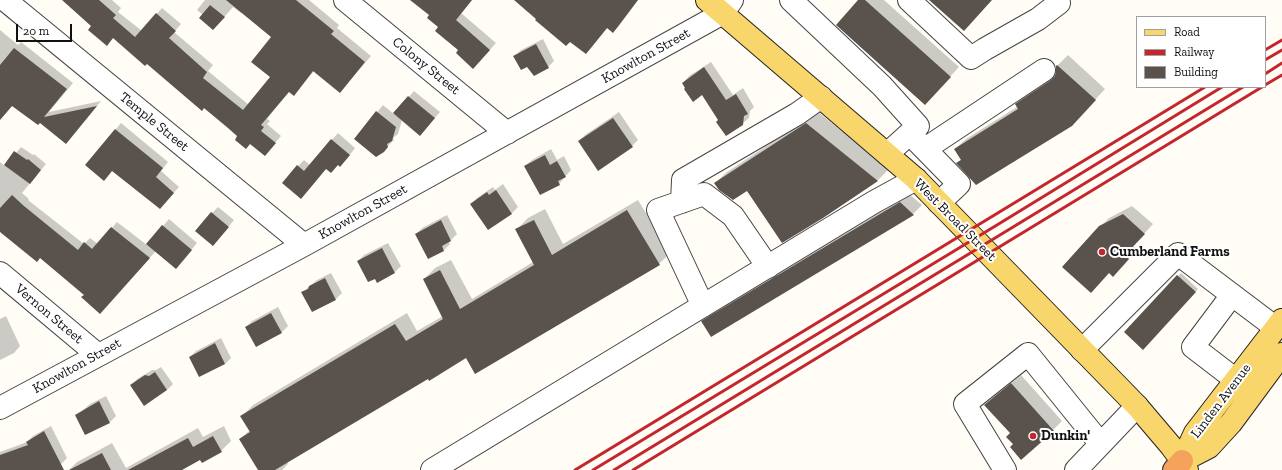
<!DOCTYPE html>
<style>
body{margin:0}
#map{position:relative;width:1282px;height:470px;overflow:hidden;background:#fffdf5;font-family:"Zilla Slab",serif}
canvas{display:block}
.legend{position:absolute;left:1136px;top:16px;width:130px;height:72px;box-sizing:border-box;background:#fff;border:1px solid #a0a0a0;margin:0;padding:5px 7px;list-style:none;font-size:12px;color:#111}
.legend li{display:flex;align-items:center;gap:8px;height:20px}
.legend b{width:20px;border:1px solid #a0a0a0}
.scale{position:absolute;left:16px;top:24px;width:56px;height:18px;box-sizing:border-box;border:2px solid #111;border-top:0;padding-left:5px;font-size:12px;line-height:14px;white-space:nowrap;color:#111;-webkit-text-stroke:3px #fff;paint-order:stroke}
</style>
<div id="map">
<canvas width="1282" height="470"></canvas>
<ul class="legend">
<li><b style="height:5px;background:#f9d66b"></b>Road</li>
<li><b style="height:5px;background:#c4262e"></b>Railway</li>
<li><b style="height:11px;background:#5a524d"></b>Building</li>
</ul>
<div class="scale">20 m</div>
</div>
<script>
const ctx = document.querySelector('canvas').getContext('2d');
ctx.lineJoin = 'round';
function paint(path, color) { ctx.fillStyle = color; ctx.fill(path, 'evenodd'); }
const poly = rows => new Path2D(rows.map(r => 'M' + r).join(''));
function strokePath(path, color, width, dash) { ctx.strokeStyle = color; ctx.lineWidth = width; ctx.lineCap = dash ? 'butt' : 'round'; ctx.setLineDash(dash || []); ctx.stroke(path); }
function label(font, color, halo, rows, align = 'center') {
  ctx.font = font + ' "Zilla Slab",serif'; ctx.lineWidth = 4; ctx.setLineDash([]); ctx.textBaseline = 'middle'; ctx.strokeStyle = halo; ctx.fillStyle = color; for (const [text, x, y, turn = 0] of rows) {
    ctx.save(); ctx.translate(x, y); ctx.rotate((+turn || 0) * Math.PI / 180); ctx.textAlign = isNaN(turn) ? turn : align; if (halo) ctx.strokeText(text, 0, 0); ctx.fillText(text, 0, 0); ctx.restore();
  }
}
paint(poly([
 [63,0,112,0,121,8,118,12,142,31,162,8,181,24,174,32,213,65,208,71,249,105,272,77,273,37,242,12,241,13,233,7,219,23,203,15,197,10,205,0,309,0,339,25,337,28,371,56,340,92,314,71,294,95,289,91,267,119,270,121,267,124,281,136,265,155,251,143,246,148,239,136,229,128,114,37,107,44,93,26],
 [412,0,472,0,461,13,496,43,479,62,460,50,431,15],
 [524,0,638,0,619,26,613,32,608,27,591,48,537,18],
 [859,0,884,0,959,67,934,94],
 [0,30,18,45,21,42,73,83,49,112,101,101,66,143,40,122,13,105,0,120],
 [543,39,554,61,548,67,528,65,515,56,521,50],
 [1068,55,1105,89,1082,114,957,163,962,159,955,149,966,139,1017,107,1016,104,1026,94,1056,74,1057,66],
 [711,62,733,95,743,88,754,107,750,111,749,118,742,124,719,120,702,94,686,87,683,83,689,76],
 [414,91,440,112,420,135,402,120,398,134,393,138,394,140,383,151,355,139,383,105,394,114],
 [619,112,638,140,632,146,579,141,585,135],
 [818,112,889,169,878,180,822,218,747,189,715,183,727,172],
 [121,123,168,162,161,171,179,187,165,202,113,170,86,165],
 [338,133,355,148,346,160,338,164,326,168,307,191,298,166,304,160,310,165],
 [21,147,33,155,34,154,46,164,22,193,29,199,28,200,84,244,90,238,98,244,117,222,147,245,169,219,197,243,182,261,156,251,105,307,85,295,40,257,0,231,0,162,5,166],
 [551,149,557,160,564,156,571,170,559,184,525,166,532,160],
 [503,184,518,207,512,213,488,229,471,204,477,198,493,187,495,190],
 [909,194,922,205,913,214,711,336,703,322,712,313],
 [638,200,670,253,659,264,467,357,428,378,287,462,288,464,282,470,259,470,240,439,250,430,242,416,253,405,407,313,417,331,443,316,424,279,435,268,451,260,472,299,533,262,517,229,528,218,545,209,563,244],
 [1132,206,1153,224,1133,246,1137,249,1122,267,1110,272,1100,227,1109,218],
 [218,207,234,220,219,238,212,213],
 [447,215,457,234,449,242,450,244,444,250,416,234,422,228],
 [388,243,401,266,395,272,358,261,364,255],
 [331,273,342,293,336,299,303,292,317,280],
 [1181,273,1198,289,1143,349,1126,332],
 [278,307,288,326,282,332,256,346,246,327,252,321],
 [6,316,20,346,14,353,0,360,0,319],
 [221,338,231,358,225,364,200,376,190,357,196,351],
 [161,367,173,384,167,390,131,386,137,379,152,370,156,370],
 [1021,375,1062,421,1053,430,1014,444,1011,433,986,405],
 [106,396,116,416,110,422,85,434,76,416,90,404],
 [51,426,67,458,61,464,49,470,0,470,0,452,27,442,33,436],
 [224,426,231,441,221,451,201,459,180,470,69,470,77,462,112,443,126,468,198,428,203,437]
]), '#0003');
paint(poly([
 [62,0,99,0,116,15,113,18,135,37,156,13,176,31,169,38,207,72,203,78,243,110,270,77,251,62,271,37,226,0,296,0,334,31,331,34,365,62,340,93,313,71,294,96,289,92,261,125,264,127,261,131,276,143,265,156,250,144,246,149,235,140,237,136,228,128,204,108,202,111,147,64,145,66,113,38,107,46,88,30,91,26],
 [410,0,472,0,456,20,490,50,473,69,456,53,458,50,435,31,438,27,427,18,429,15],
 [514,0,638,0,613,33,607,28,586,54,570,42,566,46,535,20,536,19],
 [858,0,865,0,951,77,925,105,836,25],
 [929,0,992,0,964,31],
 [210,5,225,17,213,30,199,18],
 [536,44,549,68,534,76,527,67,521,70,513,56],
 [14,48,67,89,44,117,97,106,66,144,40,123,38,125,12,106,0,120,0,65],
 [1057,65,1096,100,1072,126,976,185,956,163,961,160,954,149,1018,109,1015,104,1051,80,1055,76,1056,70,1056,66],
 [704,67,726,100,736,94,748,114,744,116,743,125,726,136,716,122,718,120,702,95,693,102,684,89,685,88,682,83],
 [408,96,435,118,420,136,393,113],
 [376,111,396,127,392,141,387,144,388,147,384,152,376,157,354,139],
 [613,118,633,147,598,171,578,141],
 [806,123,878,181,823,218,782,243,747,191,733,200,719,190,714,183],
 [115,129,163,168,156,177,174,193,160,209,112,171,104,181,85,165],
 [331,139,350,155,340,167,338,165,331,173,326,169,301,199,282,183,297,165,304,171],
 [14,151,27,160,28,159,41,170,30,184,4,165],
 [545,155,550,165,557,161,566,177,558,181,560,185,540,195,524,166],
 [496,190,512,214,488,230,470,204,487,192,489,195],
 [12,195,24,206,78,250,84,242,92,249,111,227,150,258,100,314,81,297,84,295,40,258,37,262,0,232,0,208],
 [900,202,914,215,711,337,701,321],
 [627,210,660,265,475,374,466,358,429,381,428,379,275,470,258,470,239,439,250,432,240,416,395,324,406,341,443,319,423,279,440,270,460,309,534,265,515,229,534,220,552,255],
 [211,212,229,227,213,246,195,231],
 [1123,214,1145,234,1125,255,1129,259,1113,277,1109,273,1091,293,1062,267,1099,226],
 [441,220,451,241,442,246,444,251,428,259,415,234],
 [162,225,192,250,176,269,146,244],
 [382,248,395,273,377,283,375,279,368,282,357,261],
 [1177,275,1196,292,1143,350,1124,332],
 [325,278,336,300,312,312,301,292,308,289,309,286],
 [271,313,282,333,256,347,245,327],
 [215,343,225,364,199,377,189,357],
 [155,372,167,390,144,406,130,385,145,375,149,376],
 [1011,383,1054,431,1021,460,1010,447,1013,444,1006,437,1010,433,984,405],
 [99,401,110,423,85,435,75,415],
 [44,431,64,470,0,470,0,455,28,445,26,442],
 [213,436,222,452,202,463,200,460,182,470,128,470,188,438,193,447],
 [102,453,111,470,69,470]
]), '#5a524d');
const minor = poly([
 [5,0,304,245],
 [345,0,507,133],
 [791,0,882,86,918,126,887,154],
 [909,0,971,58,985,49,1038,19,1059,3],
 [915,139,959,184,939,203],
 [925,149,1044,70],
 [682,202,683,180,797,114,821,97],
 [0,273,98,355],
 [1232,295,1193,347,1236,380],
 [703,306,658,210,704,194,733,216,768,267],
 [1082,350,1178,254,1276,328],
 [0,408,304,245,723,13,732,0],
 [432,470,874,202,916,179],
 [1005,470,965,404,1028,354,1100,443],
 [1076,470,1137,406]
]);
const major = poly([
 [707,0,916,179,1137,406,1171,446,1182,461,1187,470],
 [1182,461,1195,433,1282,320],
 [1182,461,1209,447,1231,423,1282,354]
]);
const highway = poly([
 [1174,470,1182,461]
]);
strokePath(minor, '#444', 24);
strokePath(major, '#222', 24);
strokePath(highway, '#222', 24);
strokePath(minor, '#fff', 22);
strokePath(major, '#f9d66b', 22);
strokePath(highway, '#f5a25d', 22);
strokePath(poly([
 [1265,50,1282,40],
 [1265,60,1282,50],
 [1265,74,1282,63],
 [1265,85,1282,75],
 [575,470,1205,87],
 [593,470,997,225,1222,87],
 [614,470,1243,87],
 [633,470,1262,87]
]), '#c4262e', 3);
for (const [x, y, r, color] of [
 [1102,252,4,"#c4262e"],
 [1033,436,4,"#c4262e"]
]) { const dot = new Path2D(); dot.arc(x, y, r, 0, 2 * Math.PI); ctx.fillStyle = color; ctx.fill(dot); strokePath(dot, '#fff', 1.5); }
label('14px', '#111', '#fff', [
 ["Knowlton Street",646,56,-29],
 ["Colony Street",426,66,39],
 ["Temple Street",154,122,39],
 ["Knowlton Street",363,212,-29],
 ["West Broad Street",955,220,45],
 ["Vernon Street",49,314,40],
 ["Knowlton Street",77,366,-29],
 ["Linden Avenue",1221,401,-53]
]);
label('bold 14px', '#111', '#fff', [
 ["Cumberland Farms",1110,252],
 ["Dunkin'",1041,436]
], 'left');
</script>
